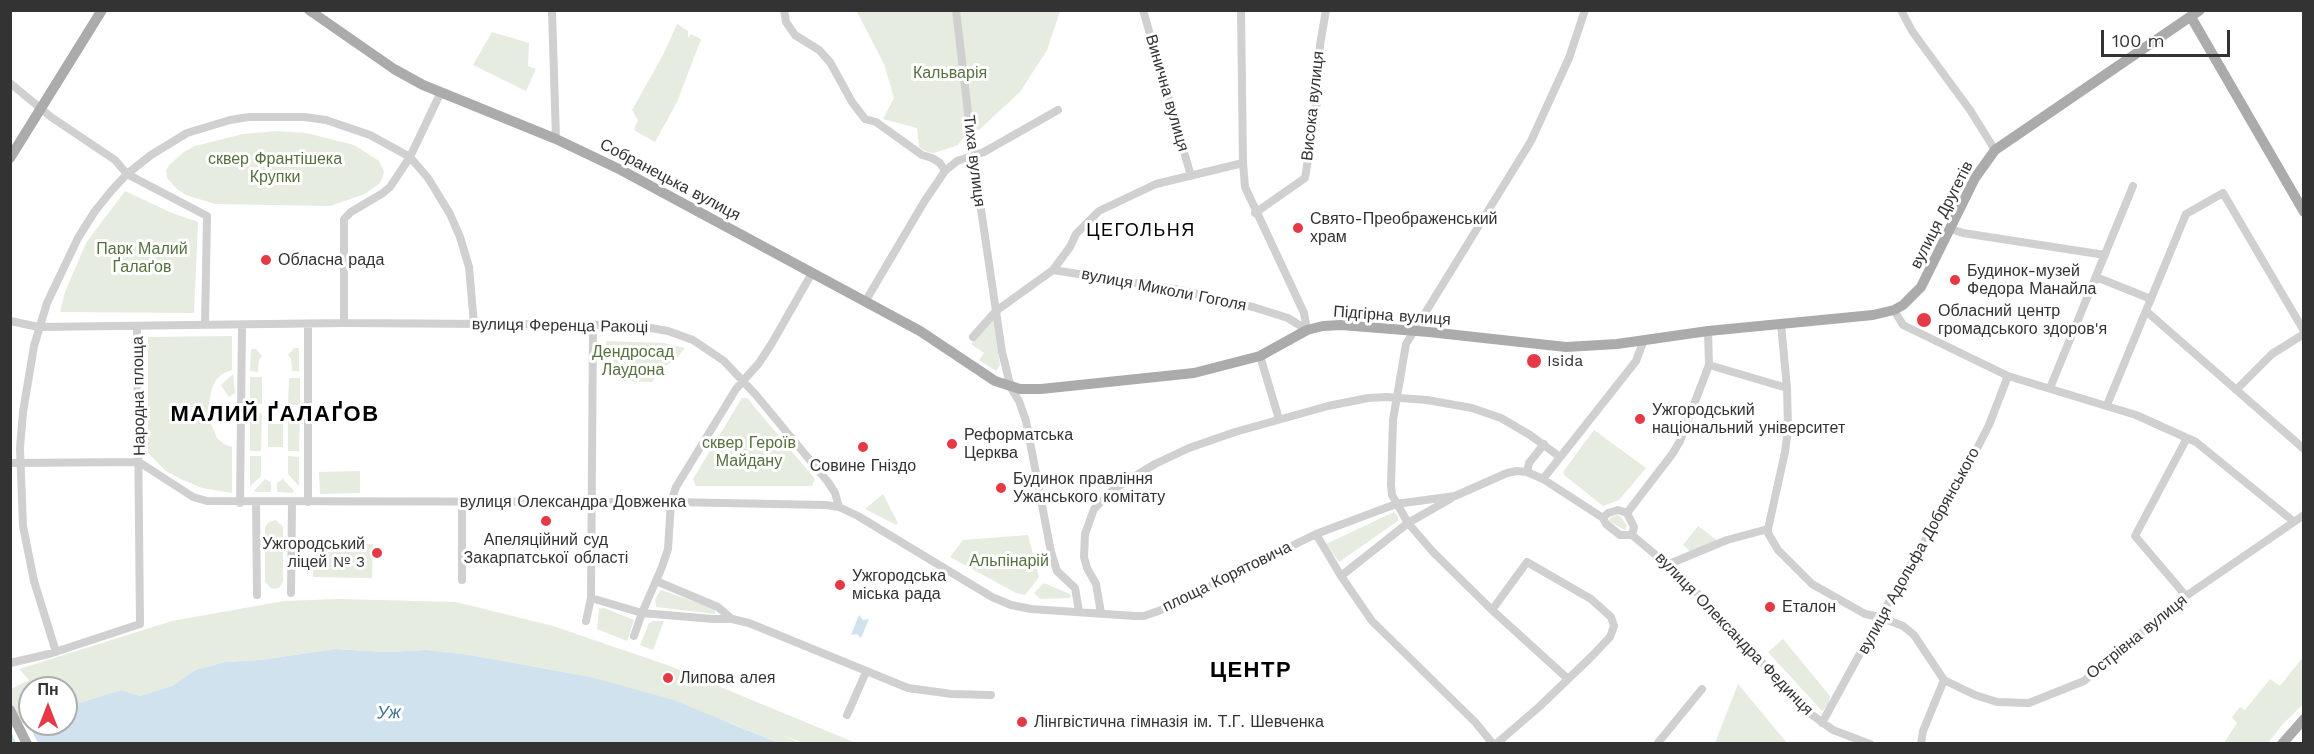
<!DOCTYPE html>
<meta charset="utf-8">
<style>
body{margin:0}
#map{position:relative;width:2314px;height:754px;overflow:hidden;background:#fff;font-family:"Work Sans",sans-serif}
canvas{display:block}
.frame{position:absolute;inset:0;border:12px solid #333;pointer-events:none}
.north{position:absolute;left:18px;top:676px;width:60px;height:60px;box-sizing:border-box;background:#fff;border:2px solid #adadad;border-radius:50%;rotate:0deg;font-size:16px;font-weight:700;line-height:24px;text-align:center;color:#333}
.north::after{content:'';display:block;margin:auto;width:21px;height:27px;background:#e63946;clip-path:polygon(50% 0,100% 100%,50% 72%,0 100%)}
.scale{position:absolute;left:2101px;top:30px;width:129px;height:27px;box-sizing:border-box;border:3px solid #333;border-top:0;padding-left:8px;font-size:18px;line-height:21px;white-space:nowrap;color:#333;-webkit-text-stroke:4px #fff;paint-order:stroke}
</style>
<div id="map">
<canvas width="2314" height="754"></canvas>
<div class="frame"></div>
<div class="north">Пн</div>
<div class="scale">100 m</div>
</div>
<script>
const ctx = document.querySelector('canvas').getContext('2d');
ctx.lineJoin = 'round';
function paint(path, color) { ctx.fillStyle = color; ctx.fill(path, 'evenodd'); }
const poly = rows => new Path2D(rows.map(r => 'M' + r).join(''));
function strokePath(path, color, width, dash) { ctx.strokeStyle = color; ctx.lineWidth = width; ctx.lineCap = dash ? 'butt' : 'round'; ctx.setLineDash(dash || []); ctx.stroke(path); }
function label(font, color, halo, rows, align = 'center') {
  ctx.font = font + ' "Work Sans",sans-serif'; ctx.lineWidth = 6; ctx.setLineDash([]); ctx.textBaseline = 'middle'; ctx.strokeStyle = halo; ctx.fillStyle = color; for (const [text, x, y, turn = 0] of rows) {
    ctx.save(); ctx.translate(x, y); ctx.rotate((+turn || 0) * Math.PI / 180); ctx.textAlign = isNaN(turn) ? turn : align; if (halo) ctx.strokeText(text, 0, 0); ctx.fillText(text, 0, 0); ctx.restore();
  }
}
paint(poly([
 [864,10,1060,11,1047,50,1020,92,980,129,966,134,958,145,934,153,927,152,919,147,917,128,883,119,894,98,884,64,857,12],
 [677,24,688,31,688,38,691,34,701,39,677,102,655,142,634,130,638,120,632,110,663,55],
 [492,32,529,43,528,66,536,69,526,91,473,65],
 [277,131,306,133,354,145,379,161,384,172,382,179,379,184,365,194,330,206,215,204,186,195,177,189,167,178,166,170,169,165,184,152,195,146,243,134],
 [125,191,172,213,198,222,194,313,60,312,65,292,86,243],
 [993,319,1000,365,996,371,979,360,984,353,971,344],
 [232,336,232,370,222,374,216,380,212,388,208,408,209,419,217,438,224,444,232,447,232,493,202,488,181,479,166,471,148,453,148,337],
 [606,341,664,343,685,348,675,360,665,366,652,382,619,381,619,376,606,376],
 [294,348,299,348,299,371,292,371,291,359,288,355],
 [251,349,256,349,262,356,259,360,258,372,250,371],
 [233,374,235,393,229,397,221,385],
 [250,377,262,377,262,404,250,404],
 [289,378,300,378,300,405,288,405],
 [742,398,747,398,815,479,812,486,696,486,693,479],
 [250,413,262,413,261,451,250,451],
 [288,413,300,413,299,451,288,451],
 [268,424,283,424,283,447,268,447],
 [1594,430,1646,468,1619,500,1603,506,1564,475,1563,472],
 [250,456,261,456,261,476,250,486],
 [288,456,299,457,299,486,288,474],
 [360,471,360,493,320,494,319,472],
 [265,479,271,482,271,492,256,492,254,491],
 [283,479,294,491,293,493,277,492,277,483],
 [883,494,898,523,896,525,865,509],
 [1394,512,1398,517,1398,521,1339,562,1326,544],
 [1617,515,1621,517,1627,526,1625,530,1609,521,1610,518],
 [276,520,283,527,283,582,279,588,272,589,265,582,265,527,269,522],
 [1698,526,1718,541,1691,552,1683,545],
 [1028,535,1039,577,1025,595,1016,593,950,557,963,540],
 [314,543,373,544,372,578,313,577],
 [1044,583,1070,594,1071,596,1069,598,1040,599,1034,593],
 [661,590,713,608,715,610,715,614,656,607,655,599],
 [339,599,456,602,553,626,667,665,856,743,804,743,781,735,800,743,779,743,731,723,591,677,470,655,427,650,384,652,335,649,260,660,225,662,195,670,172,686,140,696,121,690,66,707,66,688,30,688,30,723,11,732,11,689,29,680,19,669,172,621,284,601],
 [604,608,634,620,627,641,597,629,599,609],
 [653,621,664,621,653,650,640,645,649,623],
 [1783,639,1830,696,1828,705,1822,711,1768,652],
 [2303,657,2303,704,2282,725,2268,743,2224,743,2237,723,2232,717,2240,707,2245,710,2270,679,2280,686],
 [1738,684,1787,743,1715,743]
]), '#e6ecdf');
paint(poly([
 [859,615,863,620,869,619,861,638,857,634,851,635],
 [335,649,384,652,427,650,470,655,591,677,673,700,779,743,11,744,11,732,30,723,66,724,66,707,121,690,140,696,172,686,195,670,225,662,260,660]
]), '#cfe2ee');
paint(poly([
 [27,721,38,743,16,743,10,729]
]), '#fff');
strokePath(poly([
 [552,10,556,139],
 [784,10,786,22,795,35,819,50,830,62,852,102,865,119,876,122,922,155,932,158,940,163,945,171],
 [956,10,973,155,1002,352,1011,388,1019,401,1026,421,1051,552,1057,571,1075,588,1079,611],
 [1143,10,1191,176],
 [1241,10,1243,163,1245,187,1304,313,1307,330],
 [1901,10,1912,31,1970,110,1995,150],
 [10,83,51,117,115,160,127,174,207,216,205,325],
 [1255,213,1305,178,1317,102,1320,45,1326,10],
 [1951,229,1963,233,2105,255],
 [1053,270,1175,289,1253,307,1288,318,1307,330],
 [812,273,772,343,759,363,736,389,676,487,671,502,668,549,662,567,642,613,713,619,732,619,749,623,908,688,952,694,991,695],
 [2096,277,2151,299],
 [865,302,924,202,945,171,957,161,984,152,1058,110],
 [1894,310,1903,325,2008,376,2136,415,2196,442,2293,521],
 [2146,311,2304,449],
 [10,321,39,327,344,323,633,325,668,331,693,340,724,361,756,395,828,482,835,493,839,507],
 [344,323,344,219,351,212,383,193,390,187,410,157,440,94],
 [973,337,996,311,1053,270,1070,247,1076,234,1099,211,1156,184,1243,163],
 [1260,356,1279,419],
 [1709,365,1787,388,1781,324],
 [2050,388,2133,186],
 [2236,390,2272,354,2304,334],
 [2107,405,2186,214,2223,193,2304,331],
 [139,462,193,497,207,501,671,502,826,505,839,507,858,516,992,597,1011,605,1031,609,1135,616,1144,616,1164,609,1316,534,1396,504,1455,496,1507,473,1517,471,1527,472,1543,479,1603,518,1606,524,1620,535,1632,535],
 [10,463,139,462],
 [1527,472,1529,463,1544,444],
 [1543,479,1636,361,1644,340],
 [256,502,257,595],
 [308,502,308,325],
 [462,502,462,580],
 [240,503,242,325],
 [1627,513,1673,453,1680,441,1709,365,1708,331],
 [1603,518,1608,513,1618,510,1627,513,1634,527,1632,535],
 [1768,529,1768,533,1778,550,1812,584,1865,614,1880,617,1903,626,1914,635,1944,680,1975,695,1997,702,2029,703,2084,681,2186,596,2304,515],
 [1316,534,1341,576,1372,621,1475,722,1493,744],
 [1632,535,1683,578,1808,712,1833,730,1870,744],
 [1669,564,1727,540,1768,529,1785,452,1788,429,1787,388],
 [1341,576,1408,523,1450,499],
 [656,581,718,607,732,619],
 [291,593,292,502],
 [2186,596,2135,536,2187,438],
 [591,598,593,325],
 [1492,610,1527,562,1591,599,1611,617,1614,626,1610,637,1591,657,1539,707,1496,744],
 [1101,613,1096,584,1087,568,1084,557,1085,534,1094,509,1114,489,1155,464,1189,448,1235,432,1328,406,1368,398,1386,397,1427,400,1472,408,1501,418,1530,435,1560,457],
 [586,621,591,598,642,613,634,636],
 [56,652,34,581,23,526,20,448,23,412,34,346,47,303,78,238,95,211,112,190,127,174,151,155,187,133,230,120,249,117,304,117,326,120,370,135,410,157,428,178,450,214,460,237,469,267,474,324],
 [10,663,49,654,140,624,137,326],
 [1568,679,1492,610,1433,552,1408,523,1392,495,1391,485,1393,420,1406,344,1531,141,1569,58,1585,10],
 [847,715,866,672],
 [1822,723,1880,617,1965,472,1989,425,2008,376],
 [1657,744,1702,689],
 [1921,744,1923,731,1944,680]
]), '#d0d0d0', 8);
strokePath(poly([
 [309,10,394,69,423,85,556,139,621,170,920,331,995,381,1020,389,1041,389,1194,373,1260,356,1307,330,1323,326,1341,325,1429,332,1566,347,1617,344,1708,331,1873,315,1894,310,1903,305,1921,287,1975,178,1995,150,2200,10],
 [2191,17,2304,212],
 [10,158,102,10],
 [10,710,27,744],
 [2282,744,2304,719]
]), '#ababab', 10);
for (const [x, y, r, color] of [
 [1298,228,6,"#e63946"],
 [266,260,6,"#e63946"],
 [1955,280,6,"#e63946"],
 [1924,320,8,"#e63946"],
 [1534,361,8,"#e63946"],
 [1640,419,6,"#e63946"],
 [952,444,6,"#e63946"],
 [863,447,6,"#e63946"],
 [1001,488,6,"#e63946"],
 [546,521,6,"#e63946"],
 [377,553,6,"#e63946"],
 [840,585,6,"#e63946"],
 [1770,607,6,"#e63946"],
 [668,678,6,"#e63946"],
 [1022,722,6,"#e63946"]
]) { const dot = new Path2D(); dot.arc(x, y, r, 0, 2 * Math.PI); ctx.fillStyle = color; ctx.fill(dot); strokePath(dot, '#fff', 2); }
label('16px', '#56703f', '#fff', [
 ["Кальварія",950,73],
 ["сквер Франтішека",275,159],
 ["Крупки",275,177],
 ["Парк Малий",142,249],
 ["Ґалаґов",142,267],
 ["Дендросад",633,352],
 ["Лаудона",633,370],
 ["сквер Героїв",749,443],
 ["Майдану",749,461],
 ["Альпінарій",1009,561]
]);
label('16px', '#333', '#fff', [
 ["Винична вулиця",1167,93,74],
 ["Висока вулиця",1313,106,-84],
 ["Тиха вулиця",974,161,83],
 ["Собранецька вулиця",670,180,28],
 ["вулиця Другетів",1942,215,-63],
 ["вулиця Миколи Гоголя",1164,290,11],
 ["Підгірна вулиця",1392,316,4],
 ["вулиця Ференца Ракоці",560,326,1],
 ["Народна площа",139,396,-91],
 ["вулиця Олександра Довженка",573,502],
 ["вулиця Адольфа Добрянського",1919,551,-61],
 ["площа Корятовича",1227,577,-26],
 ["вулиця Олександра Фединця",1734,634,46],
 ["Острівна вулиця",2137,637,-39]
]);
label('16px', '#333', '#fff', [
 ["Свято-Преображенський",1310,219],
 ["храм",1310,237],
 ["Обласна рада",278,260],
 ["Будинок-музей",1967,271],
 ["Федора Манайла",1967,289],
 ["Обласний центр",1938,311],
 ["громадського здоров'я",1938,329],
 ["Isida",1547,361],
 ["Ужгородський",1652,410],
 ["національний університет",1652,428],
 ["Реформатська",964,435],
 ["Церква",964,453],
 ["Совине Гніздо",863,466,"center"],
 ["Будинок правління",1013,479],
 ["Ужанського комітату",1013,497],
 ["Апеляційний суд",546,540,"center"],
 ["Закарпатської області",546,558,"center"],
 ["Ужгородський",365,544,"right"],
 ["ліцей № 3",365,562,"right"],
 ["Ужгородська",852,576],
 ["міська рада",852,594],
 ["Еталон",1782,607],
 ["Липова алея",680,678],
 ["Лінгвістична гімназія ім. Т.Г. Шевченка",1034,722]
], 'left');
ctx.letterSpacing = '1.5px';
label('18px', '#000', '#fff', [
 ["ЦЕГОЛЬНЯ",1141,231]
]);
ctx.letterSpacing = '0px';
label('italic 18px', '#3f7597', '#fff', [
 ["Уж",389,713,-1]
]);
ctx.letterSpacing = '1.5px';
label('bold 22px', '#000', '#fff', [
 ["МАЛИЙ ҐАЛАҐОВ",275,415],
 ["ЦЕНТР",1251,671]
]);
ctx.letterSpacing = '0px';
</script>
